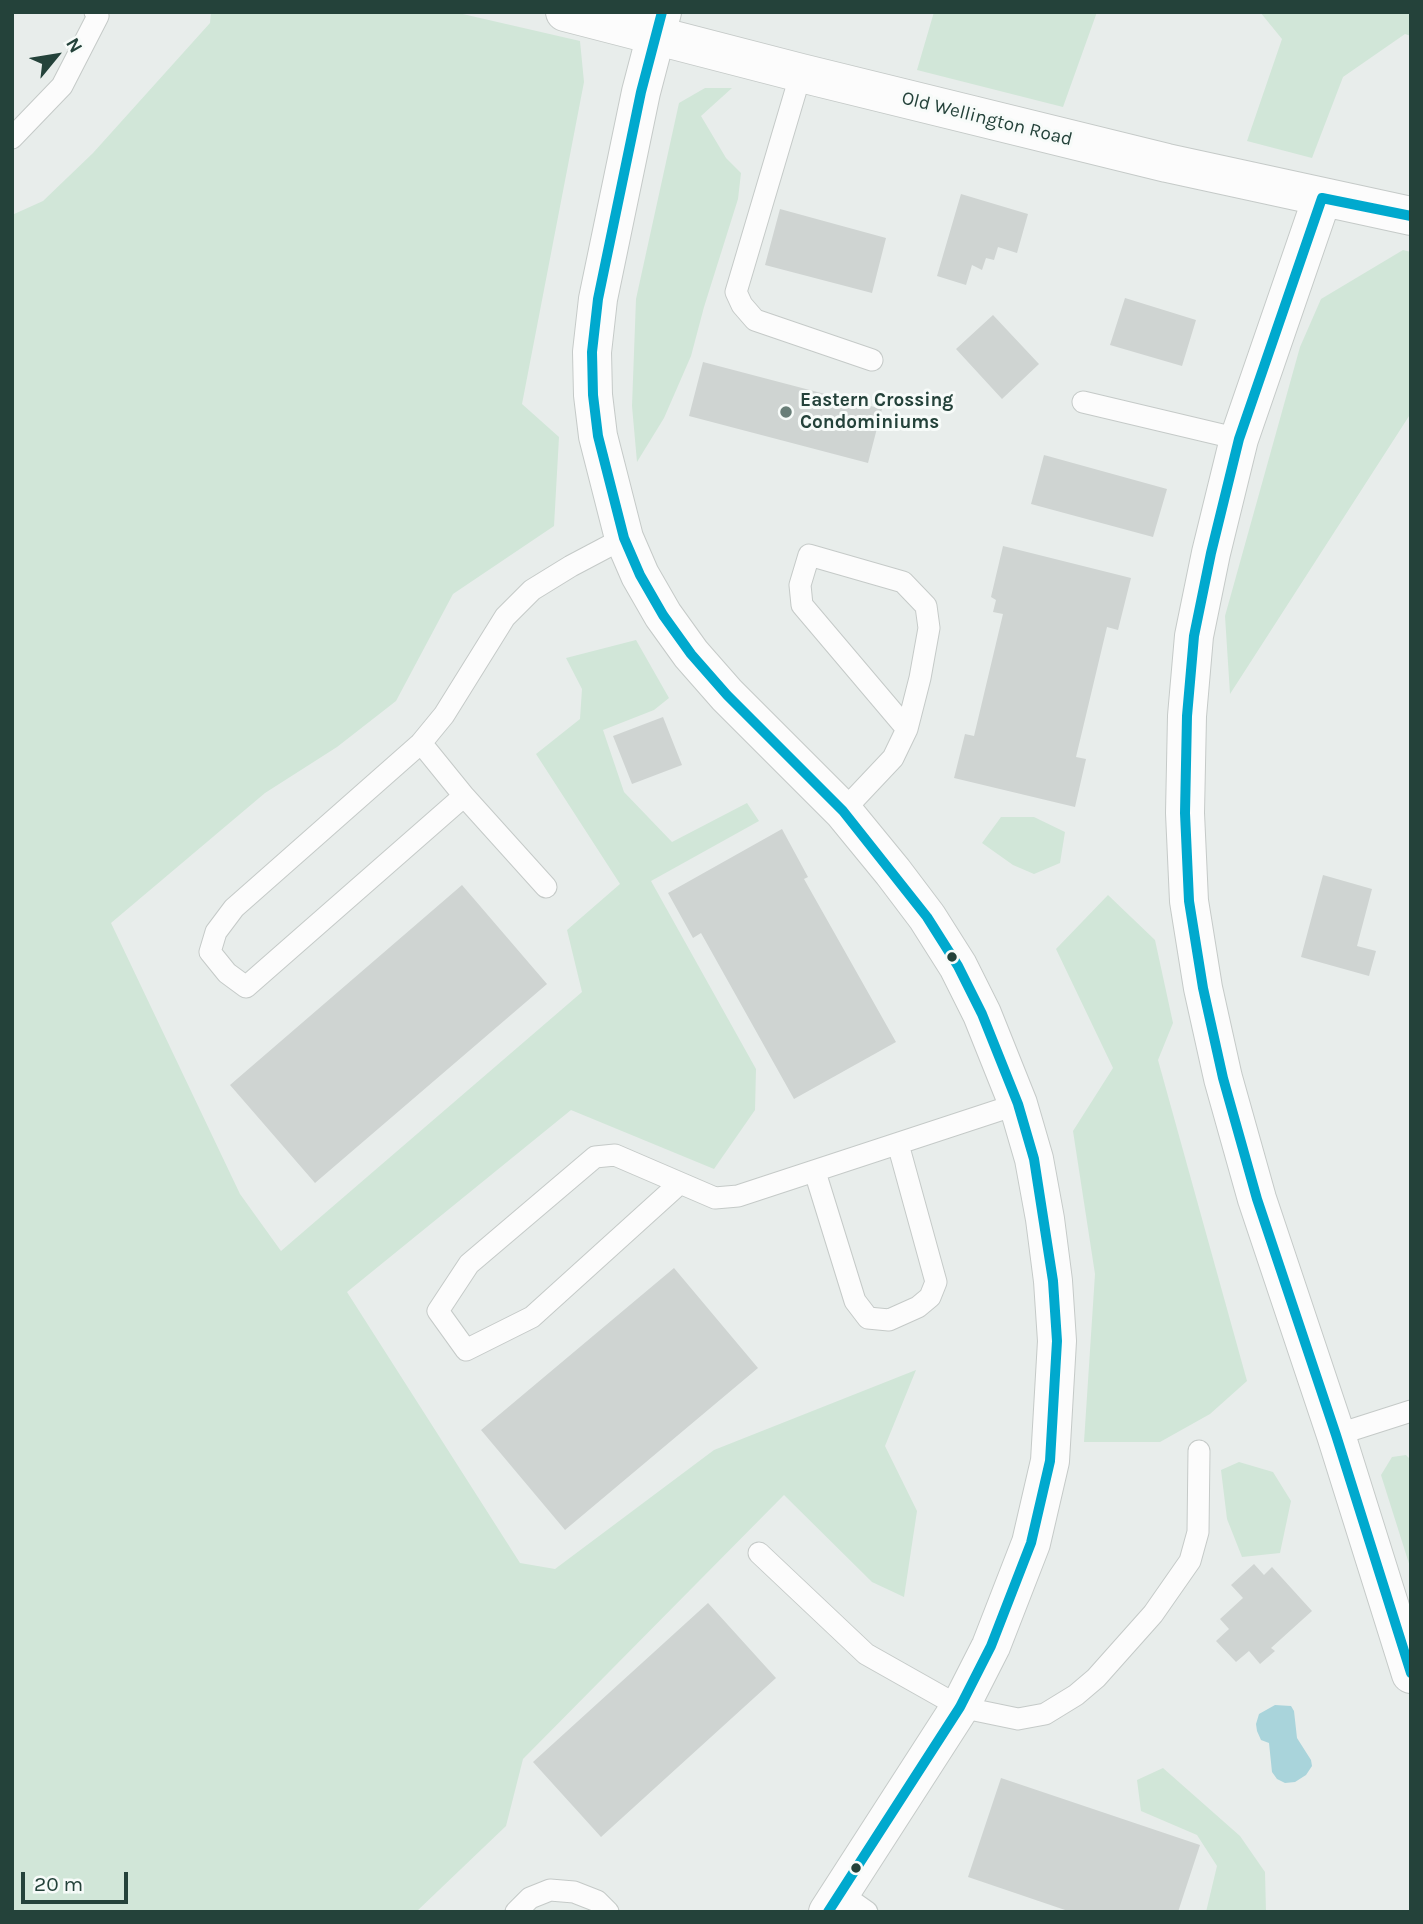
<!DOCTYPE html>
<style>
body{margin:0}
#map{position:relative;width:1423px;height:1924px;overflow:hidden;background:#e8edeb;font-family:Karla,sans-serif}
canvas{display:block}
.frame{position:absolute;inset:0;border:14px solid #24423a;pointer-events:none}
.north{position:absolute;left:21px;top:21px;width:70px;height:70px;-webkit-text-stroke:5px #f7fbf9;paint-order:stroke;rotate:60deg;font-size:19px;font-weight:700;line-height:28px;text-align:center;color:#24423a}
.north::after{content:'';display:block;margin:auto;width:24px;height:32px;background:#24423a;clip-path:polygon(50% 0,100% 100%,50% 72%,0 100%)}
.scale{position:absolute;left:21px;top:1872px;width:107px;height:32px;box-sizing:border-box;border:4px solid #24423a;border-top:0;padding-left:9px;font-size:21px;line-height:24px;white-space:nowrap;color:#24423a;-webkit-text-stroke:5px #f7fbf9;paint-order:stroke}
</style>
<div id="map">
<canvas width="1423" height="1924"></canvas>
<div class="frame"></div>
<div class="north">N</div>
<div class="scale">20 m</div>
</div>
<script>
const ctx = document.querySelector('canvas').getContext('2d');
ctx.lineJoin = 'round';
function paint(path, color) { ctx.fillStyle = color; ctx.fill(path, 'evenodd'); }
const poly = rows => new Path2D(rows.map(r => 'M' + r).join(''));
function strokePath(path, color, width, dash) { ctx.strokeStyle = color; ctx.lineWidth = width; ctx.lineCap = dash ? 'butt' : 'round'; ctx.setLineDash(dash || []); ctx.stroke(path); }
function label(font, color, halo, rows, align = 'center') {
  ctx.font = font + ' Karla,sans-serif'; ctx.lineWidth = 6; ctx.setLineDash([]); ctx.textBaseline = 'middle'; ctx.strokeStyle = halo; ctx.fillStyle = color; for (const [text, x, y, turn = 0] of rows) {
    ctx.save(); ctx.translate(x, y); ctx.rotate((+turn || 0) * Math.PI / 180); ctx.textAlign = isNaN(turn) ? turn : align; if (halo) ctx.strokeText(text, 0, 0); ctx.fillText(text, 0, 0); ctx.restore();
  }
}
paint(poly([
 [211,12,454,12,580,41,584,82,522,404,559,437,554,526,453,594,396,701,337,747,265,793,111,923,240,1194,281,1251,582,992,567,930,620,884,536,754,580,719,582,689,566,658,636,640,669,698,654,710,603,730,624,792,672,842,747,803,759,821,651,881,756,1069,755,1110,714,1169,571,1110,347,1292,520,1563,555,1569,714,1450,916,1370,885,1446,917,1511,904,1597,872,1582,784,1495,523,1759,506,1826,416,1912,12,1912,12,215,43,201,93,153,210,23],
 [934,12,1097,12,1063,107,917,70],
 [1260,12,1411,12,1411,36,1405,34,1343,77,1312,158,1247,141,1282,39],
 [705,88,732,88,701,116,726,158,741,173,738,199,704,307,691,356,664,418,637,462,632,406,636,299,679,103],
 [1403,250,1411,252,1411,413,1230,694,1225,616,1300,347,1321,299],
 [1001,817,1034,817,1065,832,1060,863,1034,874,1013,865,982,843],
 [1108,895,1155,940,1173,1023,1158,1060,1247,1381,1210,1414,1160,1442,1084,1442,1095,1274,1073,1131,1113,1068,1056,949],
 [1406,1455,1411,1460,1411,1570,1381,1475,1392,1457],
 [1239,1462,1273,1472,1291,1501,1280,1553,1242,1557,1227,1519,1221,1470],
 [1163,1768,1240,1836,1265,1872,1266,1912,1206,1912,1217,1866,1197,1835,1141,1811,1137,1780]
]), '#d1e6d8');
paint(poly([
 [1275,1705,1291,1706,1294,1711,1297,1738,1311,1760,1312,1766,1306,1775,1295,1782,1285,1783,1277,1779,1272,1772,1269,1743,1261,1740,1257,1731,1256,1724,1259,1714]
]), '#a9d4db');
paint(poly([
 [961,194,1028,214,1017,253,998,247,994,260,986,258,982,270,972,265,966,285,937,276],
 [780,209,886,238,872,293,765,265],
 [1125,298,1196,320,1182,366,1110,345],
 [993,315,1039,364,1002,399,956,349],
 [703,362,882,409,868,463,689,416],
 [1044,455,1167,489,1153,537,1031,504],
 [1003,546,1131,578,1118,630,1107,627,1076,757,1086,759,1075,807,954,778,965,734,974,736,1003,614,993,612,996,600,991,597],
 [663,717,682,765,632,784,613,736],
 [782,829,808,877,804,879,896,1042,794,1099,701,933,693,938,668,893],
 [1323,875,1372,889,1357,946,1376,951,1369,976,1301,957],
 [462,885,547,984,315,1183,230,1085],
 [674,1268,758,1368,565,1530,481,1430],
 [1254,1564,1264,1575,1272,1567,1312,1611,1271,1648,1275,1651,1260,1664,1249,1651,1236,1662,1216,1641,1229,1629,1220,1619,1243,1598,1231,1585],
 [708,1603,776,1678,601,1837,533,1762],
 [1001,1778,1200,1845,1178,1912,1071,1912,968,1877]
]), '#cfd4d2');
const lane = poly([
 [801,73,736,292,742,305,755,320,872,360],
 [12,138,62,86,98,16,95,12],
 [1083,402,1239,439],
 [421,743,464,796,246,987,227,973,210,952,216,932,234,908,421,743,444,715,505,617,532,590,571,566,624,538],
 [464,796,546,887],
 [843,811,893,758,907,729,802,605,800,585,809,555,903,582,926,606,929,628,920,678,907,729],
 [815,1172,855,1301,868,1318,889,1320,918,1307,930,1297,936,1282,898,1144],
 [679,1184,532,1317,466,1350,438,1311,469,1264,595,1157,615,1155,715,1198,738,1196,1018,1104],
 [1336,1435,1411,1411],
 [759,1553,866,1654,960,1707,1018,1719,1045,1714,1076,1695,1096,1678,1153,1614,1190,1561,1198,1532,1199,1451],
 [840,1893,867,1912],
 [516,1912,530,1898,550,1890,574,1892,597,1901,608,1912]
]);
const street = poly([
 [565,12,801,73,1167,163,1411,216],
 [662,12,641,92,598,299,592,352,593,395,598,436,624,538,640,575,663,615,691,654,727,695,843,811,893,872,927,917,958,966,982,1014,1018,1104,1034,1159,1045,1219,1053,1281,1057,1341,1050,1461,1031,1543,991,1646,960,1707,828,1912],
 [1322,198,1239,439,1211,553,1194,636,1187,716,1185,813,1189,901,1203,988,1223,1078,1257,1199,1336,1435,1411,1674]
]);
strokePath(lane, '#c5cac8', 23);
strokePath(street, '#c5cac8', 40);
strokePath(lane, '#fcfcfc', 21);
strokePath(street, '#fcfcfc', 38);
strokePath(poly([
 [662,12,641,92,598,299,592,352,593,395,598,436,624,538,640,575,663,615,691,654,727,695,843,811,927,917,958,966,982,1014,1018,1104,1034,1159,1053,1281,1057,1341,1050,1461,1031,1543,991,1646,960,1707,828,1912],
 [1411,216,1322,198,1239,439,1211,553,1194,636,1187,716,1185,813,1189,901,1203,988,1223,1078,1257,1199,1336,1435,1411,1673]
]), '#00a9ce', 10);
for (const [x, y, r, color] of [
 [786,412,7,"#697e78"],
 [952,957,6,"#24423a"],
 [856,1868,6,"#24423a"]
]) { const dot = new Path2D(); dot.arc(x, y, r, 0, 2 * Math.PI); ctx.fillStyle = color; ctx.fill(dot); strokePath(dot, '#f7fbf9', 2.5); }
label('19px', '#24423a', '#f7fbf9', [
 ["Old Wellington Road",987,119,14]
]);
label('bold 19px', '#24423a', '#f7fbf9', [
 ["Eastern Crossing",800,401],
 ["Condominiums",800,423]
], 'left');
</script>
